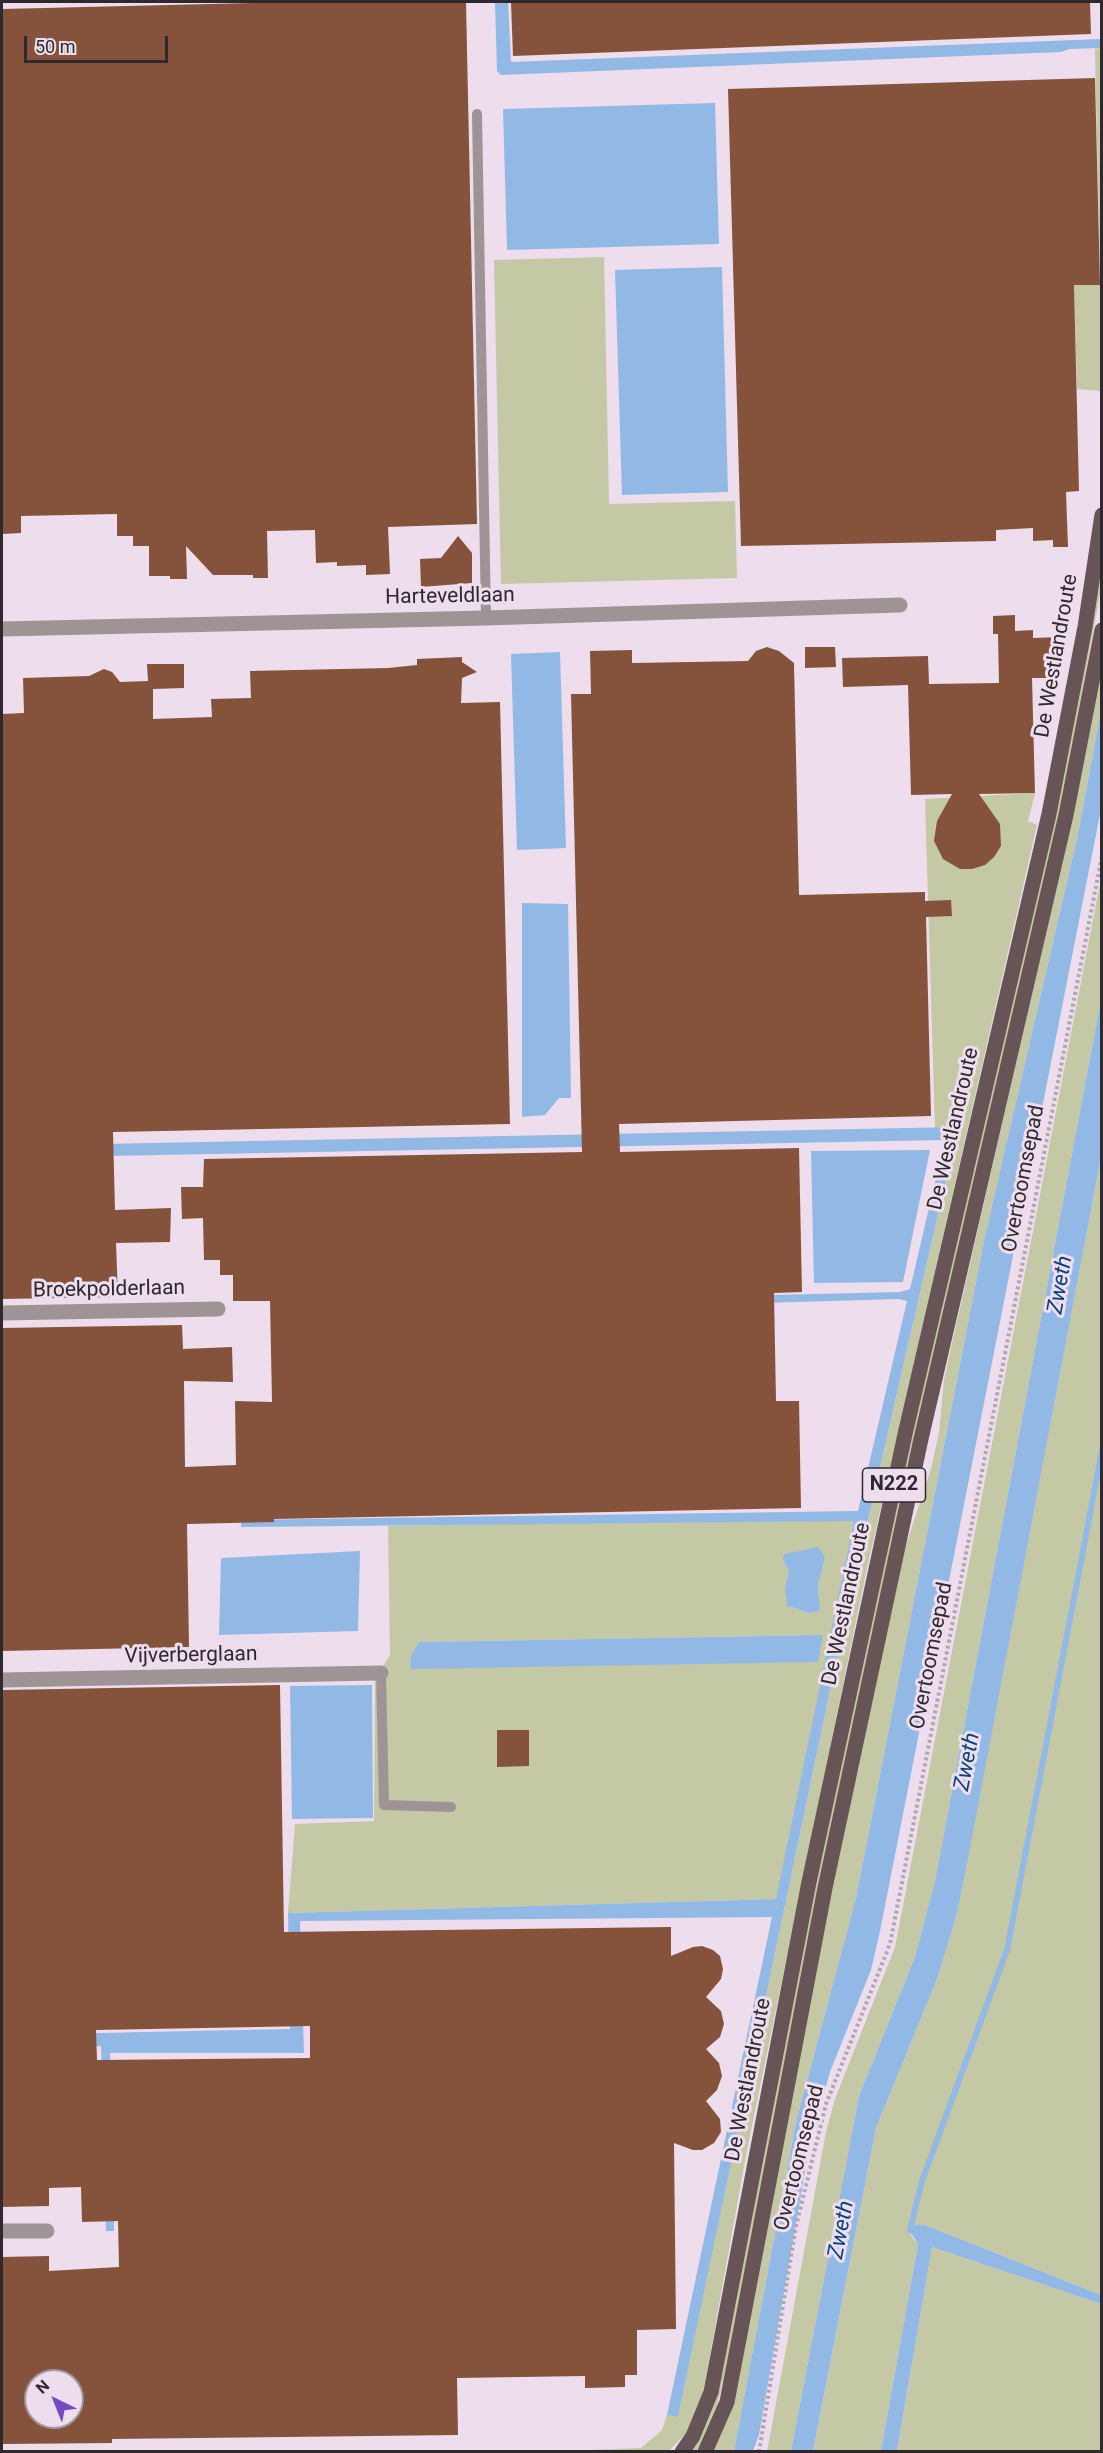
<!DOCTYPE html>
<style>
body{margin:0}
#map{position:relative;width:1103px;height:2453px;overflow:hidden;background:#eddded;font-family:Roboto,sans-serif}
canvas{display:block}
.frame{position:absolute;inset:0;border:3px solid #2f292f;pointer-events:none}
.north{position:absolute;left:24px;top:2369px;width:60px;height:60px;box-sizing:border-box;background:#eddded;border:2px solid #a195a1;border-radius:50%;rotate:317deg;font-size:16px;font-weight:700;line-height:24px;text-align:center;color:#2f292f}
.north::after{content:'';display:block;margin:auto;width:21px;height:27px;background:#774ac2;clip-path:polygon(50% 0,100% 100%,50% 72%,0 100%)}
.scale{position:absolute;left:24px;top:36px;width:144px;height:27px;box-sizing:border-box;border:3px solid #2f292f;border-top:0;padding-left:8px;font-size:18px;line-height:21px;white-space:nowrap;color:#2f292f;-webkit-text-stroke:4px #eddded;paint-order:stroke}
</style>
<div id="map">
<canvas width="1103" height="2453"></canvas>
<div class="frame"></div>
<div class="north">N</div>
<div class="scale">50 m</div>
</div>
<script>
const ctx = document.querySelector('canvas').getContext('2d');
ctx.lineJoin = 'round';
function paint(path, color) { ctx.fillStyle = color; ctx.fill(path, 'evenodd'); }
const poly = rows => new Path2D(rows.map(r => 'M' + r).join(''));
function strokePath(path, color, width, dash) { ctx.strokeStyle = color; ctx.lineWidth = width; ctx.lineCap = dash ? 'butt' : 'round'; ctx.setLineDash(dash || []); ctx.stroke(path); }
function label(font, color, halo, rows, align = 'center') {
  ctx.font = font + ' Roboto,sans-serif'; ctx.lineWidth = 6; ctx.setLineDash([]); ctx.textBaseline = 'middle'; ctx.strokeStyle = halo; ctx.fillStyle = color; for (const [text, x, y, turn = 0] of rows) {
    ctx.save(); ctx.translate(x, y); ctx.rotate((+turn || 0) * Math.PI / 180); ctx.textAlign = isNaN(turn) ? turn : align; if (halo) ctx.strokeText(text, 0, 0); ctx.fillText(text, 0, 0); ctx.restore();
  }
}
paint(poly([
 [1101,48,1101,391,1077,389,1074,285,1100,284,1095,49],
 [604,257,609,504,735,501,737,578,501,584,494,260],
 [1101,551,1101,588,1060,814,820,1885,728,2361,715,2414,708,2432,697,2451,690,2452,701,2431,814,1884],
 [1101,665,1101,711,1078,834,985,1236,856,1898,796,2122,734,2451,712,2452,903,1554,931,1469,939,1433,944,1380,954,1334,1073,814],
 [1035,793,1028,821,1037,825,867,1568,747,2150,700,2410,689,2430,669,2451,542,2452,641,2448,662,2430,667,2415,678,2416,840,1642,958,1127,935,1128,925,799],
 [1101,878,1101,1000,935,1881,915,1957,859,2096,791,2451,767,2452,826,2132,835,2099,895,1947],
 [1101,1157,1101,2295,925,2225,910,2229,912,2237,918,2244,881,2451,813,2452,876,2128,937,1979,956,1917],
 [774,1519,854,1521,804,1787,776,1899,288,1913,295,1824,374,1821,375,1679,390,1655,388,1526],
 [825,1557,818,1586,819,1605,808,1613,793,1607,785,1587,789,1571],
 [823,1635,410,1669,411,1655,419,1642],
 [932,2247,1101,2304,1101,2451,897,2452]
]), '#c4c8a5');
paint(poly([
 [495,2,508,2,511,62,1101,39,1101,48,1069,49,1061,52,501,75,497,71],
 [715,103,719,244,507,250,503,109],
 [722,267,728,492,622,495,615,270],
 [560,652,566,848,517,850,511,654],
 [1101,711,1101,809,880,1931,871,1970,830,2072,810,2143,759,2435,753,2451,734,2451,796,2122,856,1898,985,1236,1078,834],
 [522,903,568,904,571,1098,559,1098,545,1115,522,1117],
 [1101,1000,1101,1157,966,1869,956,1917,937,1979,876,2128,813,2451,791,2451,859,2096,915,1957,935,1881],
 [958,1127,840,1642,678,2417,667,2415,772,1917,300,1921,304,2053,110,2053,114,2231,106,2231,101,2046,2,2048,2,2035,290,2029,288,1913,776,1899,854,1521,241,1527,241,1520,858,1511,907,1301,899,1299,313,1316,311,1306,900,1292,910,1289,945,1140,2,1158,2,1146],
 [930,1150,903,1282,814,1283,811,1151],
 [818,1547,825,1557,818,1586,820,1611,808,1613,793,1607,787,1607,785,1587,789,1571,782,1557,785,1554],
 [360,1551,358,1631,219,1635,221,1558],
 [823,1635,818,1662,410,1669,411,1655,419,1642],
 [372,1685,373,1818,292,1819,290,1686],
 [913,2225,925,2225,1101,2295,1101,2304,932,2247,897,2451,881,2451,918,2244,911,2233]
]), '#92b9e5');
strokePath(poly([
 [910,2230,922,2181,1007,1950,1102,1451]
]), '#92b9e5', 6);
paint(poly([
 [293,2,466,2,477,524,388,527,390,574,366,575,366,565,337,566,337,562,316,563,315,530,267,531,268,578,253,578,253,575,213,575,186,546,187,579,170,579,170,576,149,576,149,546,133,546,133,536,117,536,117,514,21,516,21,533,2,534,2,9],
 [511,2,1090,2,1091,34,513,56],
 [1095,78,1100,285,1074,285,1079,491,1066,492,1068,547,1053,547,1053,540,1033,541,1033,528,996,530,996,541,741,546,728,89],
 [458,536,472,553,472,583,421,587,420,559,441,558],
 [1015,615,1015,631,1033,630,1033,638,1061,637,1061,652,1056,652,1056,678,1032,678,1035,793,979,794,1000,824,1001,846,994,857,985,865,972,869,960,869,943,859,934,841,937,821,952,794,911,795,908,685,843,687,842,658,928,656,929,684,999,683,998,634,993,634,993,616],
 [767,647,779,651,794,663,799,895,925,892,925,901,951,900,952,916,926,917,931,1116,619,1124,620,1152,799,1148,802,1292,774,1293,776,1401,799,1401,801,1508,274,1519,274,1522,187,1524,189,1647,2,1651,2,1328,182,1325,183,1349,232,1347,233,1382,184,1381,185,1467,236,1465,235,1401,272,1402,270,1301,233,1301,233,1275,220,1275,220,1260,204,1260,203,1218,182,1219,181,1187,203,1187,204,1159,582,1152,571,694,591,694,590,651,632,650,632,663,748,661,756,651],
 [805,647,835,647,836,667,805,668],
 [462,657,462,662,477,672,462,678,461,703,500,702,510,1124,113,1132,115,1210,171,1208,170,1242,116,1243,118,1297,2,1299,2,714,24,713,23,678,89,676,104,669,112,672,120,682,148,681,147,664,184,664,184,688,153,689,153,719,212,717,211,699,251,698,250,671,388,668,417,665,417,659],
 [280,1685,284,1932,671,1927,671,1956,693,1947,702,1946,713,1950,720,1956,723,1969,721,1979,706,1997,721,2011,724,2024,720,2037,706,2049,719,2063,722,2076,717,2090,706,2101,720,2119,721,2132,714,2143,702,2150,693,2150,674,2143,676,2329,637,2330,637,2375,625,2375,625,2387,585,2388,585,2376,457,2378,458,2435,112,2439,112,2443,2,2444,2,2257,49,2256,49,2271,119,2267,118,2221,82,2222,81,2187,49,2188,49,2206,2,2207,2,1690],
 [310,2026,310,2058,97,2060,96,2030],
 [36,2381,72,2381,72,2417,36,2417],
 [497,1730,529,1730,529,1766,497,1767]
]), '#85533c');
strokePath(poly([
 [759,2452,796,2226,826,2104,890,1944,1102,856]
]), '#b2a6b2', 4, [3, 3]);
strokePath(poly([
 [477,114,486,618],
 [381,1673,384,1805,451,1807]
]), '#9f9495', 10);
strokePath(poly([
 [2,629,486,618,900,605],
 [2,1313,218,1309],
 [2,1680,381,1673],
 [2,2231,47,2231]
]), '#9f9495', 15);
strokePath(poly([
 [682,2452,693,2436,711,2392,809,1882,905,1434,1049,814,1085,627,1102,515],
 [705,2452,727,2402,825,1888,921,1439,1066,815,1102,630]
]), '#665456', 15);
for (const [x, y, w] of [
 [894,1485,63]
]) { const box = new Path2D(); box.roundRect(x - w / 2, y - 17, w, 34, 4.5); ctx.fillStyle = '#eddded'; ctx.fill(box); strokePath(box, '#2f292f', 1.5); }
label('bold 20px', '#2f292f', null, [
 ["N222",894,1485]
]);
label('21px', '#2f292f', '#eddded', [
 ["Harteveldlaan",450,597,-1],
 ["De Westlandroute",1057,656,-80],
 ["De Westlandroute",954,1129,-77],
 ["Overtoomsepad",1024,1179,-79],
 ["Broekpolderlaan",109,1290,-1],
 ["De Westlandroute",847,1604,-78],
 ["Vijverberglaan",191,1656,-1],
 ["Overtoomsepad",932,1656,-79],
 ["De Westlandroute",749,2080,-79],
 ["Overtoomsepad",800,2158,-76]
]);
label('italic 22px', '#084479', '#eddded', [
 ["Zweth",1061,1285,-80],
 ["Zweth",968,1762,-79],
 ["Zweth",842,2230,-79]
]);
</script>
